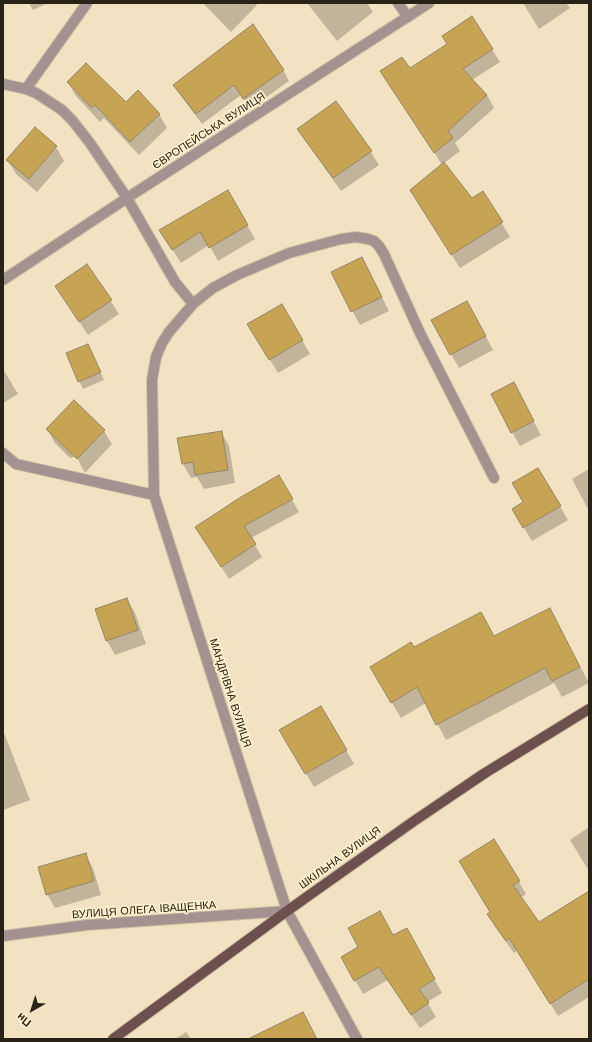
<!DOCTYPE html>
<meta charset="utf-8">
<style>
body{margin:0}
#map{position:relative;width:592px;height:1042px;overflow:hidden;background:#f2e2c2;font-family:"Work Sans",sans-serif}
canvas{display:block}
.frame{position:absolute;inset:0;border:4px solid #292317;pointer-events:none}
.north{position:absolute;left:12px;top:990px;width:40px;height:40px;-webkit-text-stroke:3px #fff0ce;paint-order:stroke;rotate:219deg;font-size:11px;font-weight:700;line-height:16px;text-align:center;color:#292317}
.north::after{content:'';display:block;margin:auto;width:14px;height:18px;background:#292317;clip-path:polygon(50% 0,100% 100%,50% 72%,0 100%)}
</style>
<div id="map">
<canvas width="592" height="1042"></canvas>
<div class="frame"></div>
<div class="north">Пн</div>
</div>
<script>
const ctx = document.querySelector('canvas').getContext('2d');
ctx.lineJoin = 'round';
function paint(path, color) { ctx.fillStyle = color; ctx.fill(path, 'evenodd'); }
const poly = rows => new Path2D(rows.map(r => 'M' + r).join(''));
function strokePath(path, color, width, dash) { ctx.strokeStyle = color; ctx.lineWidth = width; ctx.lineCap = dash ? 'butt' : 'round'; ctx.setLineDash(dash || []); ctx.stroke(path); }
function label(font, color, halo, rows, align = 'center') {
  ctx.font = font + ' "Work Sans",sans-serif'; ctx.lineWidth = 3.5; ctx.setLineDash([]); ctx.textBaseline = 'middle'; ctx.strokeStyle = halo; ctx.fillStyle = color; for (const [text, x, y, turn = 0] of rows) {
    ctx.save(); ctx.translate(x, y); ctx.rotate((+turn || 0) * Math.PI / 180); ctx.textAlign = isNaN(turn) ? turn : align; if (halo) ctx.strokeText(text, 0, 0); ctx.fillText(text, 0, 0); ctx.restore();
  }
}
paint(poly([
 [29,3,48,3,33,10],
 [203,3,256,3,257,5,231,32],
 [307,3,367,3,373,12,337,41],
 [523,3,566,3,570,8,539,29],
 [472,18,500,62,472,80,487,95,494,108,455,143,460,151,444,163,472,199,483,192,510,237,460,268,419,204,442,165,432,149,409,70,448,44],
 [283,70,289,81,250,109,241,95,202,124,181,96,175,85],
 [68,82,159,114,167,128,139,155,104,118,100,122,76,96],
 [35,128,56,147,64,161,37,192,16,174,8,160],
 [299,129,371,152,379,165,341,191,307,143],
 [228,191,255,239,218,261,209,245,181,263,169,244],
 [87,265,119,314,88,335,56,286],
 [369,272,389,311,360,325,332,273],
 [282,305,310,354,278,373,249,325],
 [475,316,493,350,459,368,451,354],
 [88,345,104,380,83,389,67,354],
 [3,369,18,394,3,403],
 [521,398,541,435,520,446,512,432],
 [47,429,104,431,112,444,85,473,76,456,70,458,55,443],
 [221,432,229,446,235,483,204,489,197,477,191,478,183,464,178,439],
 [538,469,568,520,532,541,521,523,525,502],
 [589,469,589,511,572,479],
 [279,477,299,512,251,538,262,557,229,579,204,539],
 [127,599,135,613,146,644,115,655,107,641,96,610],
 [550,609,589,683,562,697,554,683,446,740,426,703,401,718,371,667,414,649,494,637],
 [321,707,354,764,314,787,280,730],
 [3,730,30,800,3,810],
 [589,827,589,871,570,840],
 [85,854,93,868,101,895,55,908,47,894],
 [468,874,519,882,526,894,520,898,539,923,589,892,589,997,558,1016,518,950,514,953,495,927,488,914,491,913],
 [414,943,442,993,427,1002,436,1017,420,1028,388,980,363,994,342,958],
 [186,1032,191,1039,175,1039]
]), '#0003');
const building = poly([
 [472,16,493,49,463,69,487,95,448,131,453,138,434,153,380,71,402,57,410,68,447,44,442,36,472,16],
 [253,24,284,70,243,99,234,85,196,114,173,85,253,24],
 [86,63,126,102,138,90,160,114,130,142,95,105,92,108,67,82,86,63],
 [336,101,372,151,333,178,297,129,336,101],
 [35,127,57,146,29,179,6,160,35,127],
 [444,162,472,198,483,191,503,222,451,255,410,190,444,162],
 [228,190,248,225,209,248,200,232,172,250,159,230,228,190],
 [362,257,382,297,351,312,331,272,362,257],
 [87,264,112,300,79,322,55,286,87,264],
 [467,301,486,336,450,355,431,320,467,301],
 [282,304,303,340,269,360,247,324,282,304],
 [88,344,101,372,78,382,66,353,88,344],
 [514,382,534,421,511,433,491,394,514,382],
 [74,400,105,430,77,459,46,429,74,400],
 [222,431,228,470,195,475,193,462,182,464,177,438,222,431],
 [538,468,561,506,523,528,512,509,523,502,512,483,538,468],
 [279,475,293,499,244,526,256,544,221,567,195,527,241,497,279,475],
 [127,598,138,630,106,641,95,609,127,598],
 [550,608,580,667,552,681,545,668,436,725,417,687,391,703,370,667,411,642,414,647,481,612,494,636,550,608],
 [321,706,347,750,305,774,279,730,321,706],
 [494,839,520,881,513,885,539,922,589,891,589,979,550,1004,509,938,506,941,487,914,490,912,459,861,494,839],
 [86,853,94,881,46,895,38,867,86,853],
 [380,911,393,935,407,928,435,979,419,989,429,1003,411,1015,379,967,354,981,341,957,358,947,348,928,380,911],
 [303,1012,317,1039,248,1039,303,1012]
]);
paint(building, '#c7a453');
strokePath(building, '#948667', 1);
const minor = poly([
 [398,3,408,17],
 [3,84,26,89,87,3],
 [26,89,36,93,62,110,72,120,90,143,127,198,175,282,193,304],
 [3,280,127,198,429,3],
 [3,453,16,464,154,495,287,911,357,1039],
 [154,495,152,380,156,357,162,343,169,332,193,304,204,295,213,288,237,275,289,253,341,239,356,237,368,239,374,241,379,246,384,254,420,333,494,478],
 [3,936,87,925,287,911]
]);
const major = poly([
 [113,1039,287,911,414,821,485,773,589,709]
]);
strokePath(minor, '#cec0a3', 12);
strokePath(major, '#cec0a3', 12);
strokePath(minor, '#a49291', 10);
strokePath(major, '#6d504e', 10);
label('11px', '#292317', '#fff0ce', [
 ["ЄВРОПЕЙСЬКА ВУЛИЦЯ",209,131,-33],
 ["МАНДРІВНА ВУЛИЦЯ",230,693,72],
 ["ШКІЛЬНА ВУЛИЦЯ",340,858,-36],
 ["ВУЛИЦЯ ОЛЕГА ІВАЩЕНКА",144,910,-4]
]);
</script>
